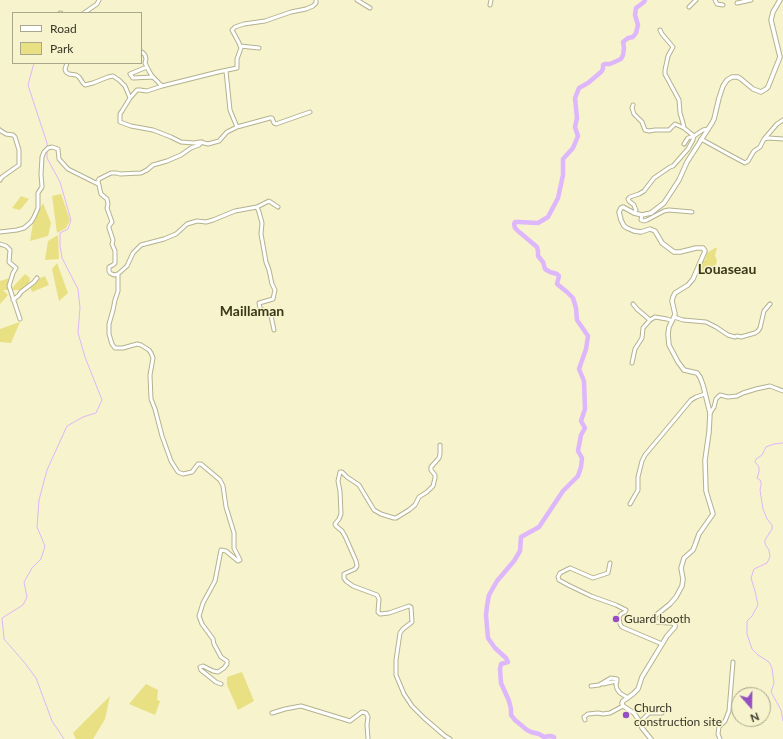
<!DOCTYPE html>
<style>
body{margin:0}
#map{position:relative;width:783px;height:739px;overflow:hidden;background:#f6f3cd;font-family:Lato,sans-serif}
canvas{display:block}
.legend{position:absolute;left:12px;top:12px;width:130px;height:52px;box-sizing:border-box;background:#f6f3cd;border:1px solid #aaa88b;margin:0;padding:5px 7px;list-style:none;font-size:12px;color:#383728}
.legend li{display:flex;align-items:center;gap:8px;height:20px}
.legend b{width:20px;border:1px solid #aaa88b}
.north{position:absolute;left:731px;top:687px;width:40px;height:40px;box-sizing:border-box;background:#f6f3cd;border:1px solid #aaa88b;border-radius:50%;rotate:160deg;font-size:11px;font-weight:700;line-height:16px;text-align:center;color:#383728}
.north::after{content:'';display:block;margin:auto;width:14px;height:18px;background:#964fc2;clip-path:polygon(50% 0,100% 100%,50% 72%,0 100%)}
</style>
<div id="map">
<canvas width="783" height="739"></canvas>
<ul class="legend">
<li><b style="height:5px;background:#fff"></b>Road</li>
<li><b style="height:11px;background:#e8e083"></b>Park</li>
</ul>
<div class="north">N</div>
</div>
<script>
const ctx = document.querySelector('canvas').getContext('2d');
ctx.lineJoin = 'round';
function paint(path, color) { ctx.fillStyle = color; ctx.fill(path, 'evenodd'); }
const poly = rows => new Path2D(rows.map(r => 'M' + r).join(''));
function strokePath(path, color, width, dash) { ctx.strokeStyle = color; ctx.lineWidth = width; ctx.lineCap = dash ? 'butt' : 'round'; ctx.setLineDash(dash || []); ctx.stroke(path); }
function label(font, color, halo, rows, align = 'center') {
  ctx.font = font + ' Lato,sans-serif'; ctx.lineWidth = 3; ctx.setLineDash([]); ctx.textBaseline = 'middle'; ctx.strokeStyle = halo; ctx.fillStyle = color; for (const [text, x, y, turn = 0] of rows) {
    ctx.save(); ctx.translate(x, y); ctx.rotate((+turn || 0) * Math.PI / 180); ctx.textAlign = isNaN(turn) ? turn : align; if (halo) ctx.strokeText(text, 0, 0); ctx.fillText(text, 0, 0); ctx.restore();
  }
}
paint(poly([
 [61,194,70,220,66,228,57,233,52,196],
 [21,196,29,199,20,210,12,208],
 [43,203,51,223,48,236,30,241,33,223],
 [58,235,59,259,45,260,48,241],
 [715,248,717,248,715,255,717,261,715,267,712,267,703,271,701,271,699,269,702,261,705,260,707,253],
 [57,263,68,293,59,301,52,269],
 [25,274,30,278,29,283,45,276,49,285,32,292,29,284,27,290,10,290],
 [10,278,8,290,3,290,8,295,0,304,0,281],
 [20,322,11,343,0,342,0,329],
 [242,672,254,701,238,710,227,685,227,677],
 [146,684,158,690,157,700,160,701,155,715,129,704],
 [110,696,105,719,93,739,76,739,73,733]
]), '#e8e083');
strokePath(poly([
 [34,63,28,85,47,143,47,147],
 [47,152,47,158,60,182,71,220,68,229,60,233,60,245,62,258,78,289,80,308,78,333,85,357,102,400,96,413,83,417,67,426,47,470,39,500,37,527,45,546,41,559,32,568,24,582,27,597,23,605,2,618,4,639,24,662,36,678,52,721,64,739],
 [783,443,774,444,766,447,762,455,756,459,755,462,759,467,759,472,757,478,760,480,761,482,761,485,760,490,763,509,767,519,772,525,772,529,765,540,765,544,769,550,770,557,767,563,754,569,751,578,755,591,758,605,752,616,747,621,747,634,752,649,758,655,769,662,772,668,774,683,771,692,781,710,783,721]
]), '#deb6fb', 1);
strokePath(poly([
 [554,739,554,737,550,736,544,737,539,734,531,732,527,730,515,720,511,715,511,709,509,701,501,683,500,669,501,664,508,662,506,658,495,648,488,638,486,615,487,606,489,595,497,581,514,561,520,551,521,537,539,527,563,491,578,476,581,467,582,458,578,451,581,435,585,428,581,421,585,409,584,381,579,369,586,349,588,336,577,320,576,308,573,298,567,292,557,284,559,276,557,274,550,272,545,269,543,262,538,256,538,251,537,247,518,231,515,228,514,224,515,222,519,222,538,223,548,217,558,198,563,175,563,159,573,148,578,136,575,127,577,118,575,98,579,88,588,83,601,72,603,69,603,65,605,64,610,64,621,59,623,55,624,48,623,42,628,38,633,37,636,33,638,25,635,15,636,8,644,2,645,0]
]), '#deb6fb', 4.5);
const minor = poly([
 [357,0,370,8],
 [715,0,717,4,723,5],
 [737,3,751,0],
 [490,5,491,0],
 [689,7,696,0],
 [60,13,61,13],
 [84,13,97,4,99,0],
 [660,30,662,34,673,47,668,56,665,70,665,74,679,100,680,113,683,123,684,128],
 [240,46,259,48],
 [142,52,145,55,146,59,145,63,149,71,152,76,162,86],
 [67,63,65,69,66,72,69,74,76,75,79,77,83,83,85,85,93,83,108,77,113,76,119,80,125,86,130,98],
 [147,67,142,69,130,74,133,78,153,77],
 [226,71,230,110,237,127],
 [633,105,632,108,634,114,642,122,645,130,649,131,655,130,669,130,675,124,684,128,694,136,688,138,684,144],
 [310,112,276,124,274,123,272,118,270,118,237,127,227,132,219,141,208,144,200,142,194,143,181,142,171,137,153,130,131,126,120,122,120,114,122,111,130,98,137,90,140,90,147,91,162,86,218,72,237,68,237,59,241,48,239,43,232,30,235,27,244,24,265,21,291,12,306,9,313,6,316,3,316,0],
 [0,130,1,131,6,134,13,135,15,137,19,150,19,165,2,177,0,180],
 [765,138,777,124,783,120],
 [701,139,730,155,745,163,748,161,754,151,760,147,764,139,769,138,783,139],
 [257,207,259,212,262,223,261,234,266,262,269,270,272,284,275,290,273,299,259,303,260,308,271,316,274,330],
 [634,213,636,210,635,208,634,205,629,201,628,199,630,197,639,194,644,191,654,178,670,167,673,166,688,149,693,140,694,136,703,130,708,129],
 [642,215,641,220,644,221,647,220,664,211,669,210,692,212],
 [0,232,17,230,24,228,31,222,34,217,38,208,38,193,42,187,41,174,42,157,44,152,48,148,52,147,58,149,59,159,68,169,98,184],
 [0,244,6,246,10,250,9,262,16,268,13,273,9,286,20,319],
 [118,274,114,275,110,273,109,271,109,267,113,265,115,263,115,251,112,244,113,240,109,228,109,226,112,222,107,208,108,204,107,199,101,194,98,181,99,179,111,173,117,173,120,174,141,173,147,170,153,165,167,161,181,155,191,148,199,145,202,142],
 [13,300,19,295,21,292,34,282,37,278],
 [633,304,637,309,650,320],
 [674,317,683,320,706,322,716,327,728,335,735,337,737,336,741,337,755,333,758,331,760,328,764,311,770,304],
 [632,363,635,349,642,338,643,328,650,320,655,317,667,319,672,321],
 [710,413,714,407,716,399,720,395,728,397,737,396,743,393,756,389,770,386,783,391],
 [440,445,440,454,439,458,431,467,431,470,435,475,435,478,433,486,427,492,419,497,415,505,409,510,396,518,394,518,381,514,374,510,359,485,347,477,342,472,340,472,338,481,340,491,341,514,339,519,335,524,336,526,342,531,345,536,356,561,357,566,355,569,346,573,344,574,344,578,346,581,353,586,377,595,379,599,378,612,380,614,389,613,409,606,411,607,412,622,403,629,400,633,396,660,396,675,404,694,412,706,424,718,445,736,450,739],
 [630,504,638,490,638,477,642,461,645,455,691,400,696,397,705,394],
 [610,563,608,573,593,578,570,568,560,573,558,577,559,580,568,585,591,596,616,605,626,610,625,612,621,614,619,617,620,624,622,627,662,644],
 [221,684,216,682,201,670,200,667,203,666,213,671,218,672,224,668,227,664,227,661,221,657,214,644,213,639,202,624,199,616,203,603,215,581,221,550,226,551,238,561,240,560,234,548,234,533,226,507,223,486,220,480,201,464,198,464,192,472,183,474,178,472,171,461,162,436,155,409,151,399,150,375,153,358,151,353,149,350,141,345,137,344,123,348,115,348,112,344,109,334,109,324,113,310,115,300,118,291,118,274,127,266,133,253,141,245,164,239,176,234,187,224,197,221,206,222,213,220,235,211,257,207,269,201,278,207],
 [603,684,617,681],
 [591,686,599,685,611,678,617,679,616,685,617,689,620,693,628,698],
 [272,713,285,709,301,706,350,721,362,712,366,713,368,717,367,725,368,739],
 [585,720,584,717,588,714,598,713,603,714,610,713,623,706],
 [640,722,649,713,662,713],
 [720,739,718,734,719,727,725,721,729,711,733,662]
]);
const tertiary = poly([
 [651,739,642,728,640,722,634,713,623,706,622,703,623,701,633,694,638,689,642,677,667,636,675,627,675,625,673,623,657,622,653,619,655,616,670,604,676,597,682,586,683,579,681,568,684,558,693,550,695,545,699,534,713,514,706,491,705,460,709,432,710,413,703,385,700,377,697,373,684,370,678,362,669,345,668,334,669,327,674,317,675,314,672,301,673,297,675,293,688,285,693,279,705,251,703,248,696,248,680,252,674,252,662,243,655,231,650,229,641,232,634,231,627,228,624,226,621,220,619,212,621,208,623,207,634,213,642,215,651,213,664,203,679,180,687,162,712,123,714,119,719,98,723,86,727,80,732,77,738,77,741,79,753,89,761,92,766,89,768,87,780,57,771,20,773,12,780,0]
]);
strokePath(minor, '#b4b28e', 5);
strokePath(tertiary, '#b4b28e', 5.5);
strokePath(minor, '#fff', 3);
strokePath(tertiary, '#fff', 3.5);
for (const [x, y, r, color] of [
 [616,619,4,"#964fc2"],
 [626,715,4,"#964fc2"]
]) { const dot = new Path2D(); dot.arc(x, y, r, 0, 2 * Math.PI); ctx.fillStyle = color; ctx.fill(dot); strokePath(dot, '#f6f3cd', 1.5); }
label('12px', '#383728', '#f6f3cd', [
 ["Guard booth",624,619],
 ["Church",634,708],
 ["construction site",634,722]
], 'left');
label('bold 14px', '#3b3819', '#f6f3cd', [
 ["Louaseau",727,269],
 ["Maillaman",252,311]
]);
</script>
